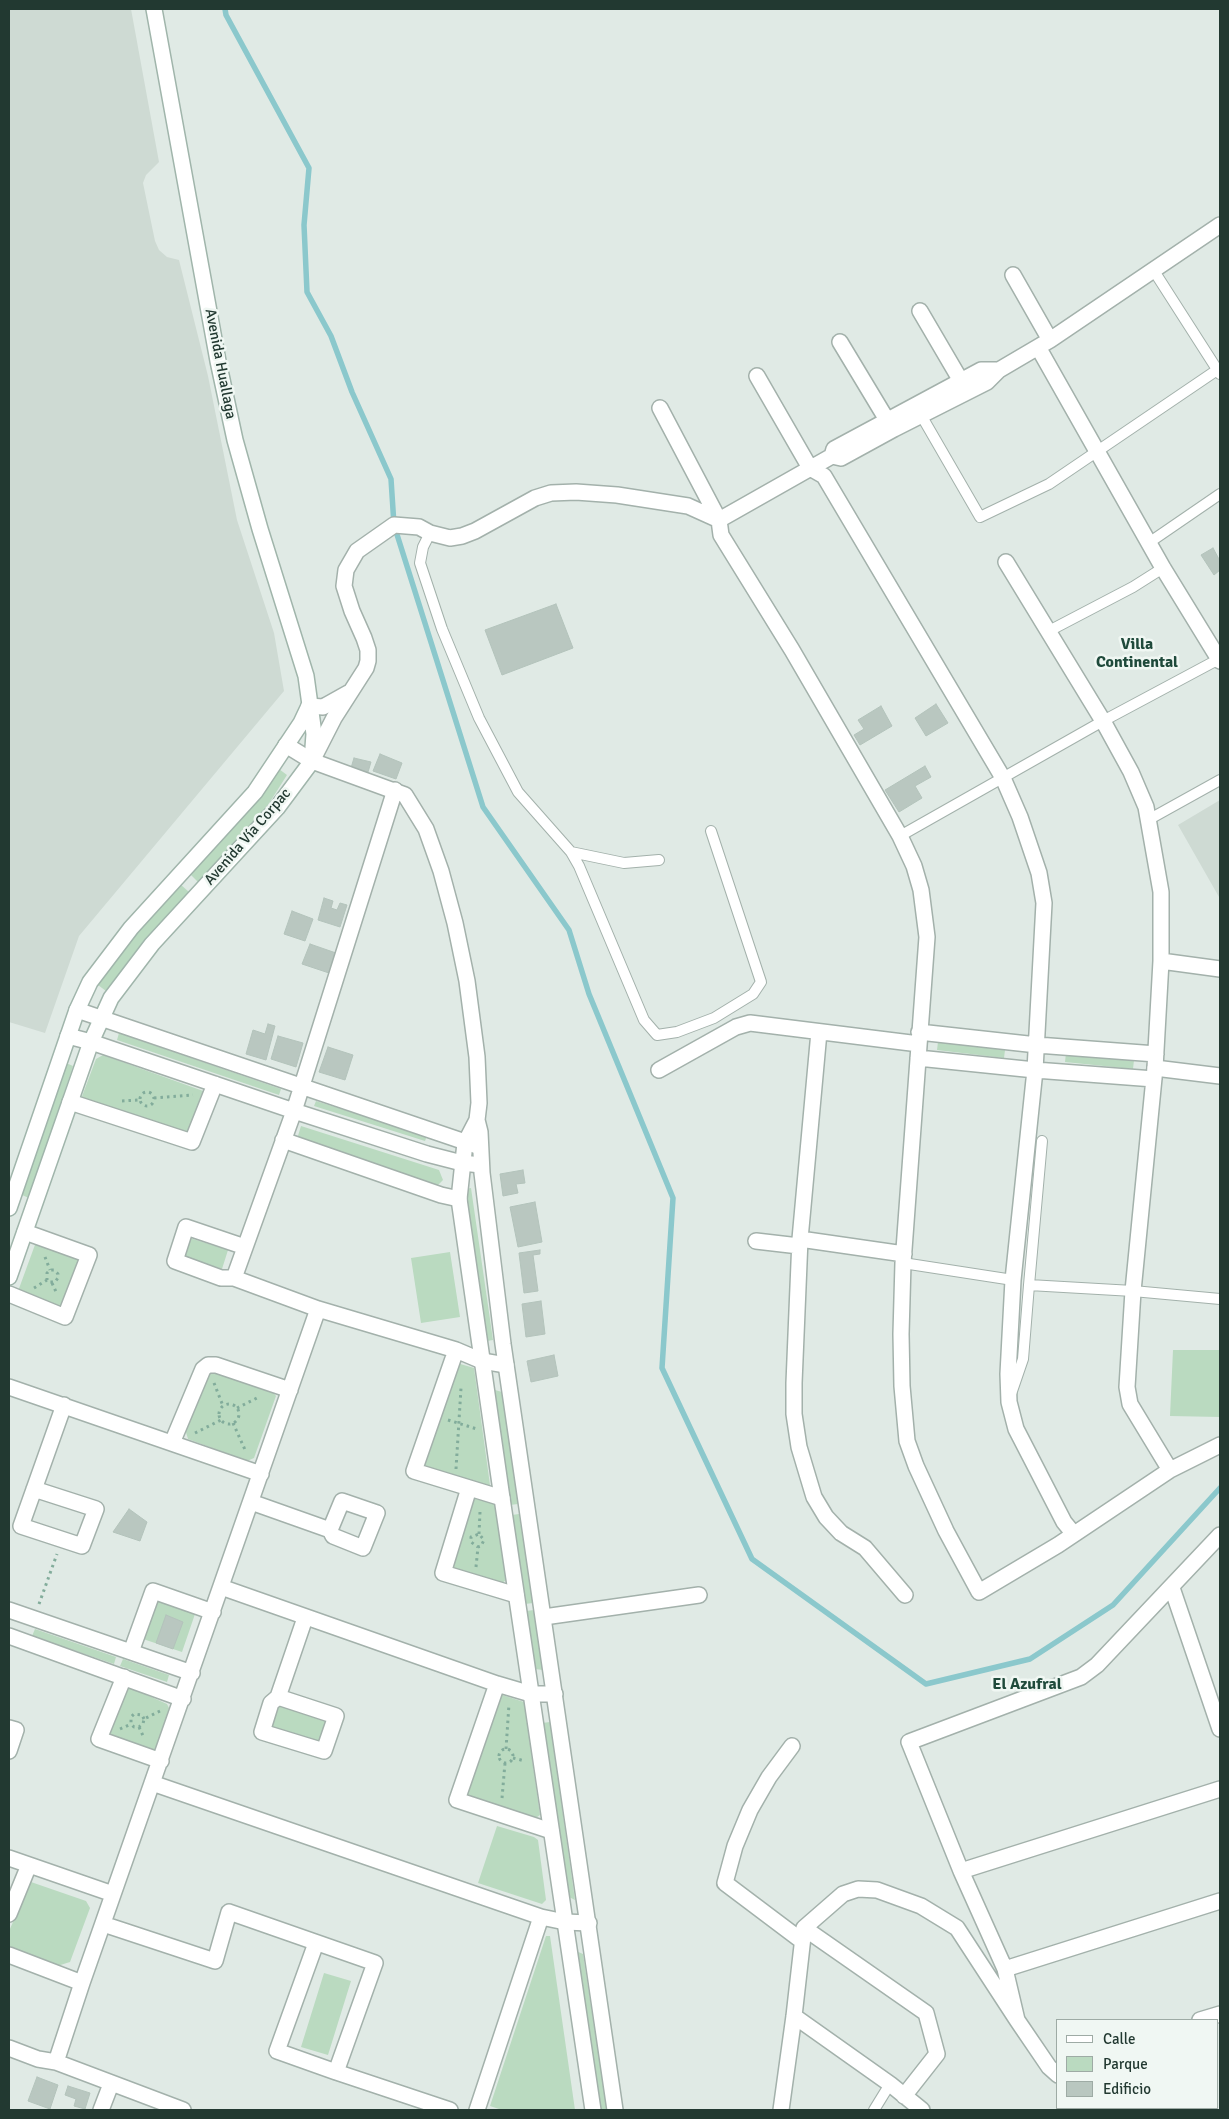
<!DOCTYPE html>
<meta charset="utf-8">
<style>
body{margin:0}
#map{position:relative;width:1229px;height:2119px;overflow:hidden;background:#e0eae5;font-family:Signika,sans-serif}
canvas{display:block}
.frame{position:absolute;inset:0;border:10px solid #223931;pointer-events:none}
.legend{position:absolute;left:1056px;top:2019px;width:162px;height:90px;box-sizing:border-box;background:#f0f7f3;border:1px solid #9eaba5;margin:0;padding:6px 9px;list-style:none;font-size:15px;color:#223931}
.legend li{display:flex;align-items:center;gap:10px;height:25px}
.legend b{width:25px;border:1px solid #9eaba5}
</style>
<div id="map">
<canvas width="1229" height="2119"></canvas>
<div class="frame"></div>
<ul class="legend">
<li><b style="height:6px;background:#fff"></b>Calle</li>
<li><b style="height:14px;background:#badac0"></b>Parque</li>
<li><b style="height:14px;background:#b9c7c0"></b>Edificio</li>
</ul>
</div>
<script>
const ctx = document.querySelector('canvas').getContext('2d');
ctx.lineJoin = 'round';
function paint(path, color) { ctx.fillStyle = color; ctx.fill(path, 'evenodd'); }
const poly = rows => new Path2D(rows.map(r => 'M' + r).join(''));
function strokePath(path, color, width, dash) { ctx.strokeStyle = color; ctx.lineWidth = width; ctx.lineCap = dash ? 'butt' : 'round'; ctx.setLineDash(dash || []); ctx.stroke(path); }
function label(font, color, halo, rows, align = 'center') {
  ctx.font = font + ' Signika,sans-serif'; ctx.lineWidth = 5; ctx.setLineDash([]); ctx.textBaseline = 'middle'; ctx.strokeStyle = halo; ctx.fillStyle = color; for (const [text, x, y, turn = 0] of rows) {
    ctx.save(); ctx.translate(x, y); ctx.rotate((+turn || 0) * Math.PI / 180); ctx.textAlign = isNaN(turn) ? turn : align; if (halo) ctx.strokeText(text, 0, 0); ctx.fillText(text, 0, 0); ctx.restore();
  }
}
paint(poly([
 [9,9,131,9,159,162,146,175,143,183,155,241,159,250,167,257,179,260,208,376,237,520,274,633,284,691,79,936,45,1033,9,1022],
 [1220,800,1220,896,1219,897,1178,825]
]), '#cedad3');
paint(poly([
 [279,769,287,775,268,805,198,882,190,874],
 [180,884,189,892,145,939,106,991,98,985,136,933],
 [119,1033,281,1089,279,1095,117,1040],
 [938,1042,1005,1050,1004,1058,937,1050],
 [1066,1053,1134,1060,1133,1069,1065,1062],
 [103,1055,206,1092,190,1139,81,1099,96,1059],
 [66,1063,73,1066,29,1198,22,1195],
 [316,1101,427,1136,425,1141,314,1106],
 [301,1126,439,1170,443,1180,437,1186,297,1139],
 [471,1188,493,1340,487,1341,465,1189],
 [190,1238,228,1250,222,1269,184,1256],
 [36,1242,82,1258,65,1312,17,1294],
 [450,1252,460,1317,421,1323,411,1258],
 [1173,1350,1220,1350,1220,1417,1170,1416],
 [457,1363,474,1368,490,1485,485,1489,424,1468,422,1464],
 [214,1372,272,1391,276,1396,254,1458,247,1461,188,1439,185,1429,209,1374],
 [495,1390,502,1392,518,1504,510,1505],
 [475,1499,493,1501,495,1504,507,1579,499,1586,451,1572,468,1504],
 [519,1514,533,1603,525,1604,512,1515],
 [157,1600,195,1614,182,1652,143,1639],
 [534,1610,543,1670,535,1669,526,1611],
 [35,1629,116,1657,114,1664,32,1636],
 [123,1659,169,1675,167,1682,120,1666],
 [129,1687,167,1704,169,1708,156,1750,151,1753,108,1738,107,1733,123,1692],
 [499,1694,524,1702,540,1815,533,1820,467,1798,466,1790],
 [276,1704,328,1718,322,1744,270,1731],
 [550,1722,575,1900,569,1897,542,1723],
 [497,1826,534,1837,538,1840,546,1900,542,1904,478,1883],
 [31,1882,86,1901,90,1908,70,1962,54,1967,9,1950,9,1931],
 [546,1936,550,1936,575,2110,502,2110,490,2106],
 [576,1951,583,1954,607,2110,601,2110],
 [324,1973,351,1981,328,2055,301,2047]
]), '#badac0');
strokePath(poly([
 [225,9,226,15,309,168,304,225,307,292,331,336,352,392,391,479,394,525,483,807,569,930,589,994,673,1198,662,1368,752,1559,926,1684,1030,1659,1113,1605,1220,1488]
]), '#8bc8cc', 5.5);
const building = poly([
 [1213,548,1220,561,1220,570,1214,575,1201,555,1213,548],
 [556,604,573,648,502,675,485,630,556,604],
 [936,704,948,723,926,736,915,718,936,704],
 [881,706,892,726,860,745,854,735,864,729,858,720,881,706],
 [380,754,402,763,396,779,373,771,380,754],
 [354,758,371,762,368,772,351,768,354,758],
 [925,766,931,777,915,786,922,798,899,812,885,790,925,766],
 [324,898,333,901,331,908,337,910,340,903,347,905,340,927,318,920,324,898],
 [292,911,313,919,305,941,284,934,292,911],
 [310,944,336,953,329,973,302,964,310,944],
 [268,1024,275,1026,266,1060,246,1054,253,1030,265,1034,268,1024],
 [278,1036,303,1043,296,1067,271,1059,278,1036],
 [328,1047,353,1055,345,1080,319,1072,328,1047],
 [523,1170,525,1183,516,1184,518,1193,503,1196,500,1174,523,1170],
 [535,1202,542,1242,518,1247,510,1207,535,1202],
 [540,1250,540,1254,533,1255,538,1291,524,1293,519,1253,540,1250],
 [541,1301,545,1334,526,1337,522,1304,541,1301],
 [554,1355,558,1376,531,1382,527,1361,554,1355],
 [129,1509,147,1522,140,1541,113,1532,129,1509],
 [166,1615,183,1622,173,1649,156,1643,166,1615],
 [37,2077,58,2085,50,2109,28,2101,37,2077],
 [68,2086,90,2093,85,2109,74,2106,76,2099,65,2095,68,2086]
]);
paint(building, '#b9c7c0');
strokePath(building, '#b3c3bb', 1);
const service = poly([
 [1154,271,1220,374],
 [921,415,980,517,1049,484,1220,368],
 [430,533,423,547,420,563,442,629,479,718,518,792,571,852,579,866,644,1020,657,1035,677,1032,714,1018,753,994,761,982,711,831],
 [1150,542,1220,494],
 [1047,632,1133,587,1163,568],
 [1148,820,1220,780],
 [900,836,1103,721,1219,659],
 [571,852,624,863,659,860],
 [903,1263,1013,1280],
 [1029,1285,1042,1141],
 [1011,1394,1023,1359,1029,1285,1133,1291,1220,1299],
 [874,2110,890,2084]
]);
const pedestrian = poly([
 [1155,1068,1220,1076]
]);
const minor = poly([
 [1013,275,1050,340],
 [920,311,961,381],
 [840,342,887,420],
 [1038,347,1163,568,1220,661],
 [757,376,810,468,824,476,1003,778,1020,817,1039,873,1044,903,1035,1070,1013,1280,1008,1374,1009,1402,1016,1429,1064,1522,1073,1533],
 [660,408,719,520,721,535,792,650,900,836,914,866,921,890,927,937,903,1263,901,1334,902,1386,907,1441,916,1466,946,1531,979,1592,1058,1545,1170,1470,1220,1445],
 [832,456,834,449,981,370,999,370],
 [719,520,832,456,841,458,894,429,987,382,999,370,1050,340,1220,225],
 [1006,562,1103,721,1131,772,1146,807,1161,892,1161,961,1155,1068,1133,1291,1127,1387,1130,1404,1170,1470],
 [309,706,323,707,348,693],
 [312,761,334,718,366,668,368,661,368,650,364,638,352,611,344,586,346,570,357,551,394,525,419,527,430,533,450,538,462,536,475,531,535,498,551,493,576,492,617,495,688,506,719,520],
 [1161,961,1220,969],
 [77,1010,477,1146],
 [819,1032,800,1239,794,1383,794,1414,799,1447,814,1497,826,1517,841,1533,865,1548,905,1595],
 [919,1032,1037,1045,1156,1054],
 [68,1036,91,1042,294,1111,427,1154,462,1163,481,1165],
 [918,1058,1035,1070,1154,1079],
 [659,1070,736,1027,750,1023,919,1044],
 [70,1102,192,1142,215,1084],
 [283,1140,441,1195,459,1199],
 [800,1239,904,1254],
 [756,1241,799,1246],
 [245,1247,186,1227,175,1261,221,1278,234,1278,318,1309,456,1350,482,1361,506,1365],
 [234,1278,294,1111,395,790],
 [9,1294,65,1317,89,1255,25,1232],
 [456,1350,414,1471,502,1498],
 [9,1387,261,1474],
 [172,1443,203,1369,208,1365,216,1365,290,1390],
 [469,1488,443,1573,516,1595],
 [34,1489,96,1509,82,1546,21,1526,64,1405],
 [251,1502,330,1530,333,1536,363,1548,377,1513,342,1501,330,1530],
 [221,1587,497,1684,531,1694,555,1694],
 [1172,1588,1220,1729],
 [9,1610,192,1673],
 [544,1617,699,1595],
 [9,1636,183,1699],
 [131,1652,153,1591,213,1612],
 [124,1677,99,1739,161,1761],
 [497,1684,457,1800,551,1831],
 [278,1697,336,1716,324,1751,262,1732,271,1703,278,1697,305,1618],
 [9,1728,16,1730,9,1751],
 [792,1746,769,1777,750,1810,735,1846,725,1883,802,1941],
 [152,1783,541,1917,565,1922,589,1923],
 [9,1858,113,1894],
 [961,1871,1220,1789],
 [9,1914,29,1865],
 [103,1924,215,1961,229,1912,375,1963,336,2072,450,2110],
 [804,1928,926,2013,937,2054,904,2096],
 [316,1943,277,2051,336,2072],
 [9,1955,82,1983],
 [1005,1969,1220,1901],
 [794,2016,890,2084,922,2110],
 [1017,2020,1005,1969,961,1871,909,1742,1081,1677,1097,1665,1220,1535],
 [1200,2020,1220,2014],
 [9,2048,38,2059,56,2062,183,2110],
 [56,2062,82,1983,318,1309],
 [1090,2108,1092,2110],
 [101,2110,111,2084],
 [477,2110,541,1917],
 [781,2110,794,2016,804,1928,843,1894,858,1889,877,1890,921,1906,957,1928,1017,2020,1049,2067,1058,2075]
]);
const tertiary = poly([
 [286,745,312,761,405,795,426,829,441,871,455,923,467,981,477,1057,479,1103,477,1120,480,1132,482,1173,503,1344,615,2110],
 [477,1120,465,1143,459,1199,502,1498,593,2110]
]);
const secondary = poly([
 [9,1208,77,1010,90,982,131,928,255,792,301,723,309,706],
 [9,1277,91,1042,111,998,152,944,277,808,312,761,314,734,306,676,260,529,235,440,218,361,154,9]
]);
strokePath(service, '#a3b1ab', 12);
strokePath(pedestrian, '#a3b1ab', 18);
strokePath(minor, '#a3b1ab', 18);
strokePath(tertiary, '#a3b1ab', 18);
strokePath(secondary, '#a0b5ab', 18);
strokePath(poly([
 '140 1099a7 7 0 1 1 14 0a7 7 0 1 1-14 0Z',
 [154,1098,193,1095],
 [122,1101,139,1100],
 [45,1257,50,1270],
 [52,1283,57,1294],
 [34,1288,47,1280,49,1282,55,1282,58,1278,58,1274,54,1270,50,1270,47,1273,47,1280],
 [214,1383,223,1406],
 '219 1414a10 10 0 1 1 20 0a10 10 0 1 1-20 0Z',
 [237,1408,259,1397],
 [448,1420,477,1429],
 [233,1423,246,1452],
 [195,1433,221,1420],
 [456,1469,461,1388],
 [479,1534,480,1512],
 [476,1567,478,1547,481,1546,484,1540,479,1534,471,1537,471,1542,478,1547],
 [39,1604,57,1554],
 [144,1719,142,1715,134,1714,131,1717,131,1724,134,1727,139,1727,143,1724,144,1719,160,1711],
 [139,1727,144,1738],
 [120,1729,131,1724],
 '499 1756a7 7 0 1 1 14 0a7 7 0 1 1-14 0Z',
 [506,1749,509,1704],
 [513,1758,525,1761],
 [502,1798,505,1763]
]), '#82ac9b', 3, [2.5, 4]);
strokePath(service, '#fff', 10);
strokePath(pedestrian, '#fff', 15);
strokePath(minor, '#fff', 15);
strokePath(tertiary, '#fff', 15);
strokePath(secondary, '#fff', 15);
label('15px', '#223931', '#f0f7f3', [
 ["Avenida Huallaga",220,364,79],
 ["Avenida Vía Corpac",248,837,-49]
]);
label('bold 16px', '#1f4a3b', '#f0f7f3', [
 ["Villa",1137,645],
 ["Continental",1137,663],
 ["El Azufral",1027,1685]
]);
</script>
